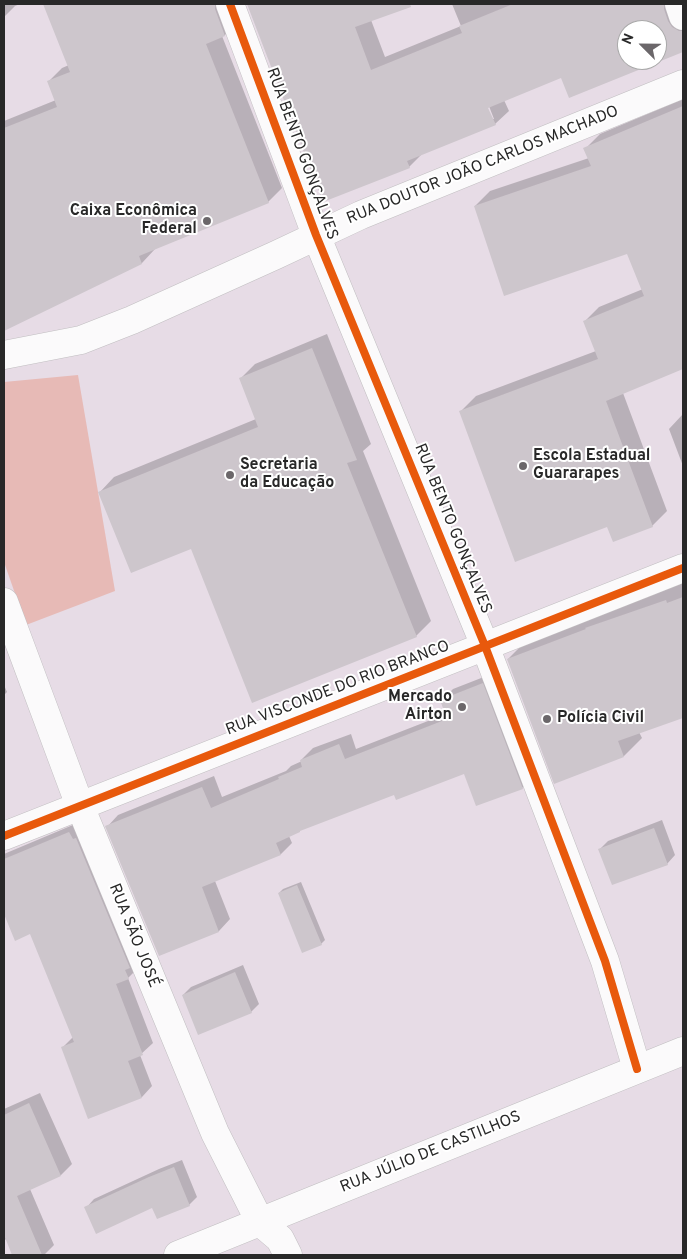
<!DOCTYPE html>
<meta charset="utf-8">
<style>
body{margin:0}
#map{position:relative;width:687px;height:1259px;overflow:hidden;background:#e7dce6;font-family:Overpass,sans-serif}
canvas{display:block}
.frame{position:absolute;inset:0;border:5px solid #282828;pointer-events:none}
.north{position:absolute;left:617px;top:20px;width:50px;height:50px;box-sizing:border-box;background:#fff;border:1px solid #a9a9a9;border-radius:50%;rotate:293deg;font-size:14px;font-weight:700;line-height:20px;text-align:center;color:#282828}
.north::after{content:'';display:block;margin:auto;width:18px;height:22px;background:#6b676a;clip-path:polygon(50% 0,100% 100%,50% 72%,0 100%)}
</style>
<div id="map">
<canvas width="687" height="1259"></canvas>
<div class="frame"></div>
<div class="north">N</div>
</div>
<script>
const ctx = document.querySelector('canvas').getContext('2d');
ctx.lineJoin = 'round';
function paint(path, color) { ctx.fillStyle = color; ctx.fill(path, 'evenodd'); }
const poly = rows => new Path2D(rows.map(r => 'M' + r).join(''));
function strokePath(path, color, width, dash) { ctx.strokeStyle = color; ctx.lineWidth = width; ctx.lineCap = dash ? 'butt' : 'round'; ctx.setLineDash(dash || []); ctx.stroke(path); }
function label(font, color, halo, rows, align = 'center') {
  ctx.font = font + ' Overpass,sans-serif'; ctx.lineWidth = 4; ctx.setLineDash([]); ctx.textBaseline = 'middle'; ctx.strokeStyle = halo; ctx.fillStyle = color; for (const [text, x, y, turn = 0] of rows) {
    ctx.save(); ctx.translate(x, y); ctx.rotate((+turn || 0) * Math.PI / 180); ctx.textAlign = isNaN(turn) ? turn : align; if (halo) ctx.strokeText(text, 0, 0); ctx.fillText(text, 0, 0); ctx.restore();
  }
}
paint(poly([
 [78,375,115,591,26,625,4,562,4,382]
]), '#e7bab6');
paint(poly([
 [4,4,20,4,15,6,4,17],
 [45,4,232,4,238,21,225,35,222,36,282,188,268,202,155,248,155,249,142,263,13,325,4,327,4,121,56,100,48,82,62,68,69,65],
 [248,4,386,4,387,5,371,20,385,57,461,26,452,4,680,4,683,10,683,50,570,97,562,76,504,100,509,111,495,124,423,153,409,167,324,200],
 [627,30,657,30,657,60,627,60],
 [487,101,494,119,492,119,485,102],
 [683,99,683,368,623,393,667,511,652,526,608,525,461,411,476,396,596,351,584,322,599,307,643,289,628,253,475,206,490,191,589,158,585,149,600,134],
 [327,334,371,444,363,451,431,621,416,636,191,547,100,492,114,477,256,419,240,379,255,364],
 [683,414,683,466,669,429],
 [683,583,683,717,639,732,642,738,624,756,555,782,508,659,526,641,605,610],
 [494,673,534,776,522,788,465,772,395,793,303,828,289,836,292,843,281,854,215,881,230,919,219,931,160,955,107,827,118,815,214,776,222,797,286,771,291,766,302,761,301,760,313,748,351,734,356,749,446,714,441,701,453,689],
 [4,685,7,692,4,695],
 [662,820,675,855,667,864,600,849,608,841],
 [80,822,139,967,128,978,153,1043,140,1055,152,1086,142,1097,89,1117,63,1047,73,1037,31,932,16,939,4,911,4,854],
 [301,882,325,940,321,944,279,893,283,889],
 [243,965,259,1004,251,1012,183,995,191,987],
 [40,1093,72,1164,61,1175,30,1189,54,1245,44,1255,14,1255,7,1239,4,1240,4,1109],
 [182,1160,197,1197,189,1205,86,1208,94,1199,159,1169]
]), '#0003');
paint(poly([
 [43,4,215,4,215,9,225,36,206,44,269,203,139,256,142,264,4,331,4,128,57,107,47,81,70,72],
 [247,4,410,4,411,7,355,27,371,70,462,33,459,26,513,4,664,4,664,9,668,21,672,27,679,31,683,31,683,52,569,98,561,78,488,108,496,125,407,161,410,168,323,202],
 [627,30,657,30,657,60,627,60],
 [683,106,683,369,606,401,653,527,613,542,607,527,515,562,459,411,598,359,583,321,644,296,627,254,504,296,474,206,591,166,583,148],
 [312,348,357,460,347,463,417,637,252,703,191,549,131,573,98,492,258,427,239,378],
 [683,597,683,718,618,741,624,757,554,784,507,659,586,629,585,628,666,600,667,603],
 [483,683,523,789,476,806,464,774,396,800,394,795,300,831,300,832,276,843,281,855,202,887,219,932,159,956,105,826,202,787,211,808,279,779,278,777,302,767,300,760,339,744,345,759,447,719,440,700],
 [654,828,668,865,612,885,598,849],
 [69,832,73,839,76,838,130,968,125,970,129,979,116,984,143,1055,128,1061,142,1098,88,1119,61,1047,74,1042,30,934,15,941,4,914,4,859],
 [297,885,322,945,302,953,278,893],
 [235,972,252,1013,198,1035,182,995],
 [29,1103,61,1176,17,1196,42,1255,12,1255,4,1235,4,1115],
 [174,1167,190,1206,157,1219,152,1208,96,1234,84,1207,149,1177]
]), '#cdc6cc');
const minor = poly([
 [230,4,316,235,485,646,605,961,637,1069],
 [679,4,683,16],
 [80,806,215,1133,260,1222,280,1239,288,1255],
 [178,1255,683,1051]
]);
const tertiary = poly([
 [4,602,80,806],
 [4,836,683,568]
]);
const secondary = poly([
 [4,355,81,340,132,320,276,255,361,215,683,84]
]);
strokePath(minor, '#c0bec0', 29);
strokePath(tertiary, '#c0bec0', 29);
strokePath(secondary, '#c0bec0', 29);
strokePath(minor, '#fbfafb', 28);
strokePath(tertiary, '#fbfafb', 28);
strokePath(secondary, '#fbfafb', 28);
strokePath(poly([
 [230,4,316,235,485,646,605,961,637,1069],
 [4,836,683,568]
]), '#e8590c', 8);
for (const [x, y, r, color] of [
 [207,221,5,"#6b676a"],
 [523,466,5,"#6b676a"],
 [230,475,5,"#6b676a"],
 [462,707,5,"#6b676a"],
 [547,719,5,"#6b676a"]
]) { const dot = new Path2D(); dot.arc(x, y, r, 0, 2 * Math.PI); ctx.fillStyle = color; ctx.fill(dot); strokePath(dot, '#fff', 2); }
label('16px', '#282828', '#fff', [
 ["RUA BENTO GONÇALVES",301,154,70],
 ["RUA DOUTOR JOÃO CARLOS MACHADO",483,166,-22],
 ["RUA BENTO GONÇALVES",452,529,68],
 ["RUA VISCONDE DO RIO BRANCO",338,689,-21],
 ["RUA SÃO JOSÉ",133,936,68],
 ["RUA JÚLIO DE CASTILHOS",431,1153,-22]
]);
label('bold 16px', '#282828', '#fff', [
 ["Caixa Econômica",197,212,"right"],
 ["Federal",197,230,"right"],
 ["Escola Estadual",533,457],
 ["Guararapes",533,475],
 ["Secretaria",240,466],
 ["da Educação",240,484],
 ["Mercado",452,698,"right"],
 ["Airton",452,716,"right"],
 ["Polícia Civil",557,719]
], 'left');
</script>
